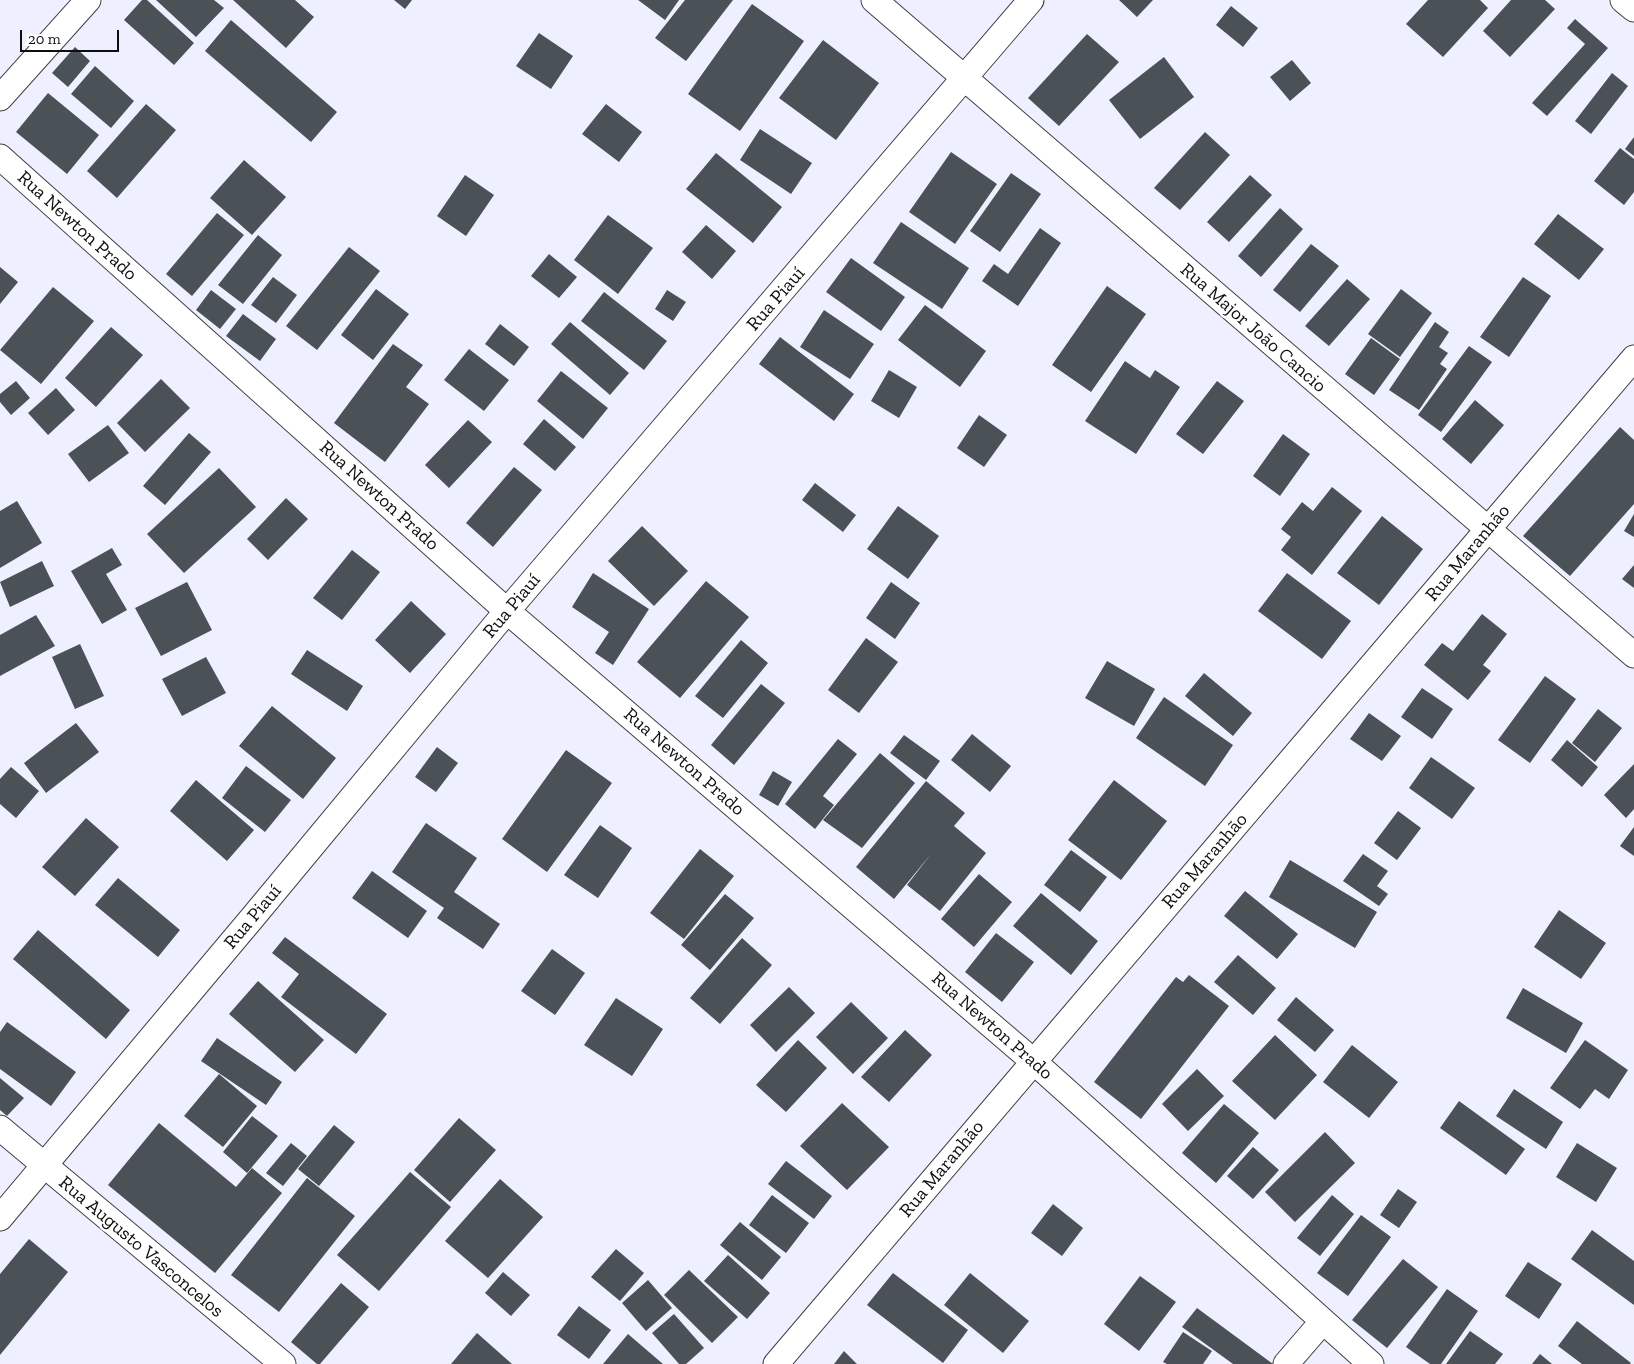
<!DOCTYPE html>
<meta charset="utf-8">
<style>
body{margin:0}
#map{position:relative;width:1634px;height:1364px;overflow:hidden;background:#eef0ff;font-family:"Zilla Slab",serif}
canvas{display:block}
.scale{position:absolute;left:20px;top:30px;width:99px;height:22px;box-sizing:border-box;border:2px solid #0e0e0e;border-top:0;padding-left:6px;font-size:15px;line-height:18px;white-space:nowrap;color:#0e0e0e;-webkit-text-stroke:4px #fff;paint-order:stroke}
</style>
<div id="map">
<canvas width="1634" height="1364"></canvas>
<div class="scale">20 m</div>
</div>
<script>
const ctx = document.querySelector('canvas').getContext('2d');
ctx.lineJoin = 'round';
function paint(path, color) { ctx.fillStyle = color; ctx.fill(path, 'evenodd'); }
const poly = rows => new Path2D(rows.map(r => 'M' + r).join(''));
function strokePath(path, color, width, dash) { ctx.strokeStyle = color; ctx.lineWidth = width; ctx.lineCap = dash ? 'butt' : 'round'; ctx.setLineDash(dash || []); ctx.stroke(path); }
function label(font, color, halo, rows, align = 'center') {
  ctx.font = font + ' "Zilla Slab",serif'; ctx.lineWidth = 5; ctx.setLineDash([]); ctx.textBaseline = 'middle'; ctx.strokeStyle = halo; ctx.fillStyle = color; for (const [text, x, y, turn = 0] of rows) {
    ctx.save(); ctx.translate(x, y); ctx.rotate((+turn || 0) * Math.PI / 180); ctx.textAlign = isNaN(turn) ? turn : align; if (halo) ctx.strokeText(text, 0, 0); ctx.fillText(text, 0, 0); ctx.restore();
  }
}
paint(poly([
 [142,0,147,0,194,43,174,65,124,20],
 [156,0,214,0,224,8,196,37],
 [233,0,295,0,314,17,286,48],
 [394,0,412,0,405,9],
 [638,0,679,0,665,20],
 [685,0,733,0,686,61,655,38],
 [1119,0,1153,0,1137,17],
 [1428,0,1480,0,1488,8,1443,57,1406,24],
 [1511,0,1545,0,1555,9,1510,57,1483,31],
 [752,4,804,41,740,131,688,94],
 [1231,6,1258,28,1243,47,1216,25],
 [1575,19,1608,48,1547,116,1532,103,1585,44,1567,28],
 [231,20,337,112,311,142,205,51],
 [539,33,573,56,551,89,516,66],
 [1087,34,1119,62,1059,126,1028,98],
 [823,40,879,83,836,140,779,98],
 [75,47,90,61,68,87,52,73],
 [1164,57,1194,97,1140,139,1109,100],
 [1292,60,1311,83,1290,101,1270,77],
 [95,66,134,101,111,128,71,94],
 [1612,73,1628,86,1591,134,1575,121],
 [48,93,99,135,67,174,16,132],
 [146,104,176,130,117,198,87,171],
 [606,104,642,132,619,162,582,134],
 [760,129,812,163,791,194,740,160],
 [1205,132,1230,155,1180,210,1154,188],
 [1634,137,1634,156,1625,149],
 [1620,148,1634,159,1634,192,1624,205,1594,181],
 [951,152,997,184,955,244,909,212],
 [716,153,782,207,753,243,686,189],
 [244,160,286,197,252,235,210,198],
 [1011,173,1041,194,1000,252,970,231],
 [465,175,494,195,466,236,437,216],
 [1250,175,1272,195,1229,242,1207,222],
 [1280,208,1303,229,1261,277,1238,256],
 [217,213,244,235,192,296,166,274],
 [1558,214,1604,249,1579,280,1534,244],
 [608,215,653,248,618,294,574,260],
 [901,222,969,268,942,309,873,263],
 [706,225,736,251,712,279,682,252],
 [1040,228,1061,243,1018,306,982,281,994,264,1008,274],
 [258,235,282,255,243,304,218,285],
 [1311,244,1339,266,1300,312,1273,290],
 [349,247,380,271,317,350,286,326],
 [549,254,577,277,559,298,531,276],
 [851,258,905,297,881,331,826,292],
 [0,267,18,282,0,304],
 [273,277,297,295,276,323,251,305],
 [1523,277,1551,296,1509,357,1480,337],
 [1347,279,1370,299,1329,346,1305,326],
 [1107,286,1146,314,1091,392,1052,365],
 [53,287,94,321,41,384,0,350],
 [376,289,409,314,373,360,341,335],
 [1401,289,1432,313,1400,357,1368,334],
 [211,290,236,309,220,329,196,310],
 [667,290,686,302,673,321,655,309],
 [604,292,667,341,644,370,581,321],
 [925,305,986,351,960,387,898,340],
 [824,310,874,344,850,379,800,347],
 [243,314,276,339,260,361,226,336],
 [570,322,629,373,610,395,551,344],
 [1435,322,1449,332,1439,347,1448,353,1440,364,1447,369,1419,410,1389,390],
 [500,324,529,347,514,366,485,344],
 [111,327,143,355,96,407,65,378],
 [780,337,854,394,834,421,759,364],
 [1371,338,1400,359,1374,395,1345,374],
 [393,344,423,365,406,387,429,404,385,462,334,423],
 [1469,346,1492,362,1441,432,1418,415],
 [469,349,509,380,484,411,444,380],
 [1125,361,1150,378,1155,370,1180,387,1136,454,1085,421],
 [889,370,917,387,899,418,871,401],
 [561,371,608,408,583,439,537,401],
 [161,379,190,408,145,452,117,423],
 [16,381,30,398,11,415,0,402,0,394],
 [1217,381,1244,401,1203,454,1176,434],
 [56,388,75,410,48,435,28,413],
 [1475,400,1504,425,1471,464,1442,439],
 [979,415,1007,435,984,467,957,448],
 [544,419,576,447,555,471,523,444],
 [468,420,492,442,449,488,425,465],
 [108,425,129,453,89,482,68,454],
 [1620,427,1634,440,1634,504,1570,576,1523,536],
 [189,433,211,452,165,505,143,486],
 [1283,434,1310,454,1280,496,1253,476],
 [514,467,542,490,493,547,466,523],
 [219,468,256,507,184,573,147,534],
 [815,483,856,515,843,532,802,500],
 [1332,487,1362,511,1312,575,1281,550,1291,537,1281,529,1302,502,1313,511],
 [286,498,308,519,268,560,247,539],
 [17,501,42,543,0,568,0,511],
 [898,506,939,536,908,579,867,549],
 [1634,514,1634,537,1624,531],
 [1382,516,1423,549,1379,605,1337,573],
 [642,526,688,571,654,606,608,561],
 [112,548,122,565,106,574,127,610,102,624,71,571],
 [352,550,380,572,342,620,313,598],
 [42,561,54,586,10,607,0,582],
 [1634,565,1634,588,1622,579],
 [593,573,649,609,613,665,595,653,609,632,572,607],
 [1287,573,1351,621,1322,659,1258,611],
 [706,581,749,617,680,698,637,662],
 [187,582,212,630,161,656,135,608],
 [891,582,920,603,895,639,866,618],
 [411,601,446,634,410,673,375,640],
 [1482,614,1507,634,1483,665,1491,671,1468,700,1424,665,1442,643,1453,651],
 [36,615,55,646,0,676,0,635],
 [866,638,898,662,859,713,828,690],
 [741,640,768,663,723,718,695,696],
 [80,644,104,696,75,709,52,657],
 [307,650,363,686,347,711,291,674],
 [206,657,226,693,182,716,162,679],
 [1107,661,1155,689,1134,726,1085,698],
 [1204,673,1252,713,1233,736,1185,696],
 [1545,676,1576,699,1530,763,1498,740],
 [761,684,785,703,734,765,711,745],
 [1422,688,1453,709,1432,739,1401,717],
 [1164,697,1233,745,1205,786,1136,738],
 [272,706,336,758,303,799,239,746],
 [1598,709,1622,728,1595,762,1572,743],
 [1369,713,1401,736,1382,761,1350,739],
 [76,723,99,752,46,793,24,763],
 [972,734,1011,766,990,792,951,760],
 [904,735,940,761,926,780,890,753],
 [838,739,857,754,823,796,834,805,815,829,785,804],
 [1567,740,1598,767,1582,787,1551,760],
 [437,747,458,763,436,792,415,777],
 [566,750,612,783,547,872,502,839],
 [880,753,915,783,862,848,823,820],
 [1431,757,1475,788,1452,819,1409,788],
 [1634,764,1634,809,1626,818,1604,795],
 [246,766,291,800,265,832,222,798],
 [11,767,39,791,16,818,0,804,0,779],
 [773,771,792,782,778,806,759,795],
 [196,780,254,830,227,861,170,811],
 [1114,780,1167,821,1121,880,1068,840],
 [926,781,965,813,954,826,986,853,940,911,907,885,931,854,894,899,856,867],
 [1398,811,1421,828,1397,860,1374,843],
 [86,818,119,847,75,896,42,867],
 [426,823,477,858,454,892,500,924,483,949,437,918,444,908,392,872],
 [600,825,632,848,598,898,564,875],
 [1634,827,1634,856,1620,846],
 [700,849,734,876,684,939,650,913],
 [1071,850,1107,877,1080,912,1044,885],
 [1363,854,1388,871,1377,886,1388,894,1379,906,1343,881],
 [1290,860,1377,912,1355,948,1269,897],
 [372,871,427,911,408,938,352,898],
 [979,874,1012,902,974,947,941,919],
 [118,878,180,930,158,957,95,905],
 [1245,891,1298,934,1277,959,1224,916],
 [1041,893,1098,941,1071,975,1013,926],
 [725,894,754,918,710,970,681,945],
 [1559,910,1606,943,1581,979,1534,947],
 [38,930,130,1010,106,1039,13,959],
 [996,933,1034,962,1002,1002,965,972],
 [285,937,387,1014,356,1054,281,997,299,974,272,953],
 [742,938,772,965,720,1024,690,998],
 [552,949,585,973,555,1015,521,991],
 [1238,955,1276,988,1253,1015,1214,982],
 [1189,975,1229,1006,1141,1119,1094,1082,1176,977,1183,982],
 [258,981,324,1040,295,1072,229,1014],
 [789,987,815,1013,776,1052,750,1025],
 [1523,988,1583,1023,1566,1053,1506,1018],
 [1296,997,1334,1030,1315,1052,1277,1020],
 [616,998,663,1029,632,1076,584,1045],
 [851,1002,888,1038,853,1074,816,1037],
 [7,1022,76,1072,51,1106,0,1069,0,1032],
 [905,1030,932,1055,889,1102,861,1077],
 [1275,1035,1317,1075,1275,1120,1232,1081],
 [217,1038,282,1082,266,1105,201,1061],
 [798,1040,827,1068,786,1112,756,1085],
 [1585,1040,1628,1070,1609,1099,1595,1089,1580,1109,1550,1088],
 [1352,1045,1398,1082,1369,1118,1323,1082],
 [1197,1069,1224,1096,1188,1131,1162,1104],
 [219,1074,257,1106,223,1147,184,1116],
 [0,1078,24,1098,7,1116,0,1110],
 [1514,1089,1563,1122,1546,1149,1496,1116],
 [1459,1101,1525,1149,1506,1175,1440,1128],
 [842,1103,889,1147,847,1190,800,1146],
 [1224,1104,1259,1133,1216,1183,1182,1153],
 [252,1116,278,1136,247,1173,223,1152],
 [459,1118,496,1150,450,1202,414,1170],
 [159,1123,236,1187,252,1168,282,1193,215,1273,108,1185],
 [334,1125,355,1142,319,1186,298,1169],
 [1325,1132,1355,1163,1295,1222,1265,1192],
 [291,1143,307,1156,283,1186,266,1173],
 [1577,1143,1617,1168,1596,1202,1556,1177],
 [1253,1147,1279,1170,1253,1199,1227,1176],
 [786,1161,832,1196,814,1219,768,1184],
 [410,1172,451,1207,379,1291,337,1255],
 [307,1178,355,1216,279,1312,231,1275],
 [500,1179,543,1217,488,1278,445,1241],
 [1398,1189,1417,1202,1399,1228,1380,1215],
 [772,1195,809,1223,786,1253,749,1225],
 [1332,1195,1354,1214,1320,1256,1297,1238],
 [1053,1204,1083,1228,1062,1256,1031,1233],
 [1361,1215,1391,1237,1348,1296,1317,1273],
 [740,1222,781,1257,762,1280,720,1245],
 [1592,1230,1634,1261,1634,1305,1571,1259],
 [29,1239,68,1272,0,1355,0,1274],
 [616,1249,644,1273,620,1301,591,1277],
 [728,1255,770,1293,747,1319,704,1281],
 [1403,1259,1438,1287,1387,1348,1352,1320],
 [1528,1262,1562,1284,1539,1319,1505,1296],
 [689,1270,738,1317,712,1343,664,1295],
 [503,1272,530,1295,511,1316,485,1293],
 [893,1273,968,1330,943,1363,867,1305],
 [970,1273,1029,1321,1003,1353,944,1305],
 [1140,1276,1176,1302,1139,1351,1104,1324],
 [648,1280,672,1308,646,1331,622,1303],
 [341,1283,369,1307,320,1364,317,1364,291,1342],
 [1447,1289,1478,1311,1441,1364,1430,1364,1406,1347],
 [579,1306,611,1330,589,1359,557,1335],
 [1197,1308,1273,1364,1233,1364,1182,1327],
 [674,1314,704,1348,686,1364,679,1364,652,1333],
 [1577,1321,1631,1363,1630,1364,1582,1364,1558,1346],
 [1470,1331,1503,1354,1495,1364,1446,1364],
 [1183,1332,1212,1351,1203,1364,1167,1364,1163,1362],
 [477,1333,512,1364,451,1364],
 [628,1334,663,1364,603,1364],
 [844,1351,857,1364,834,1364],
 [1540,1354,1552,1364,1532,1364]
]), '#4a5157');
const minor = poly([
 [874,0,1634,655],
 [1623,0,1634,9],
 [0,98,88,0],
 [0,157,507,611,1033,1061,1371,1364],
 [0,1128,283,1364],
 [0,1218,253,917,507,611,1031,0],
 [776,1364,1634,358],
 [1286,1364,1323,1321]
]);
strokePath(minor, '#414141', 27);
strokePath(minor, '#fff', 25);
label('19px', '#0e0e0e', '#fff', [
 ["Rua Newton Prado",77,226,42],
 ["Rua Piauí",776,299,-49],
 ["Rua Major João Cancio",1253,328,41],
 ["Rua Newton Prado",379,496,42],
 ["Rua Maranhão",1468,553,-50],
 ["Rua Piauí",512,606,-50],
 ["Rua Newton Prado",684,762,41],
 ["Rua Maranhão",1205,861,-49],
 ["Rua Piauí",253,917,-50],
 ["Rua Newton Prado",992,1026,41],
 ["Rua Maranhão",942,1169,-50],
 ["Rua Augusto Vasconcelos",141,1247,40]
]);
</script>
